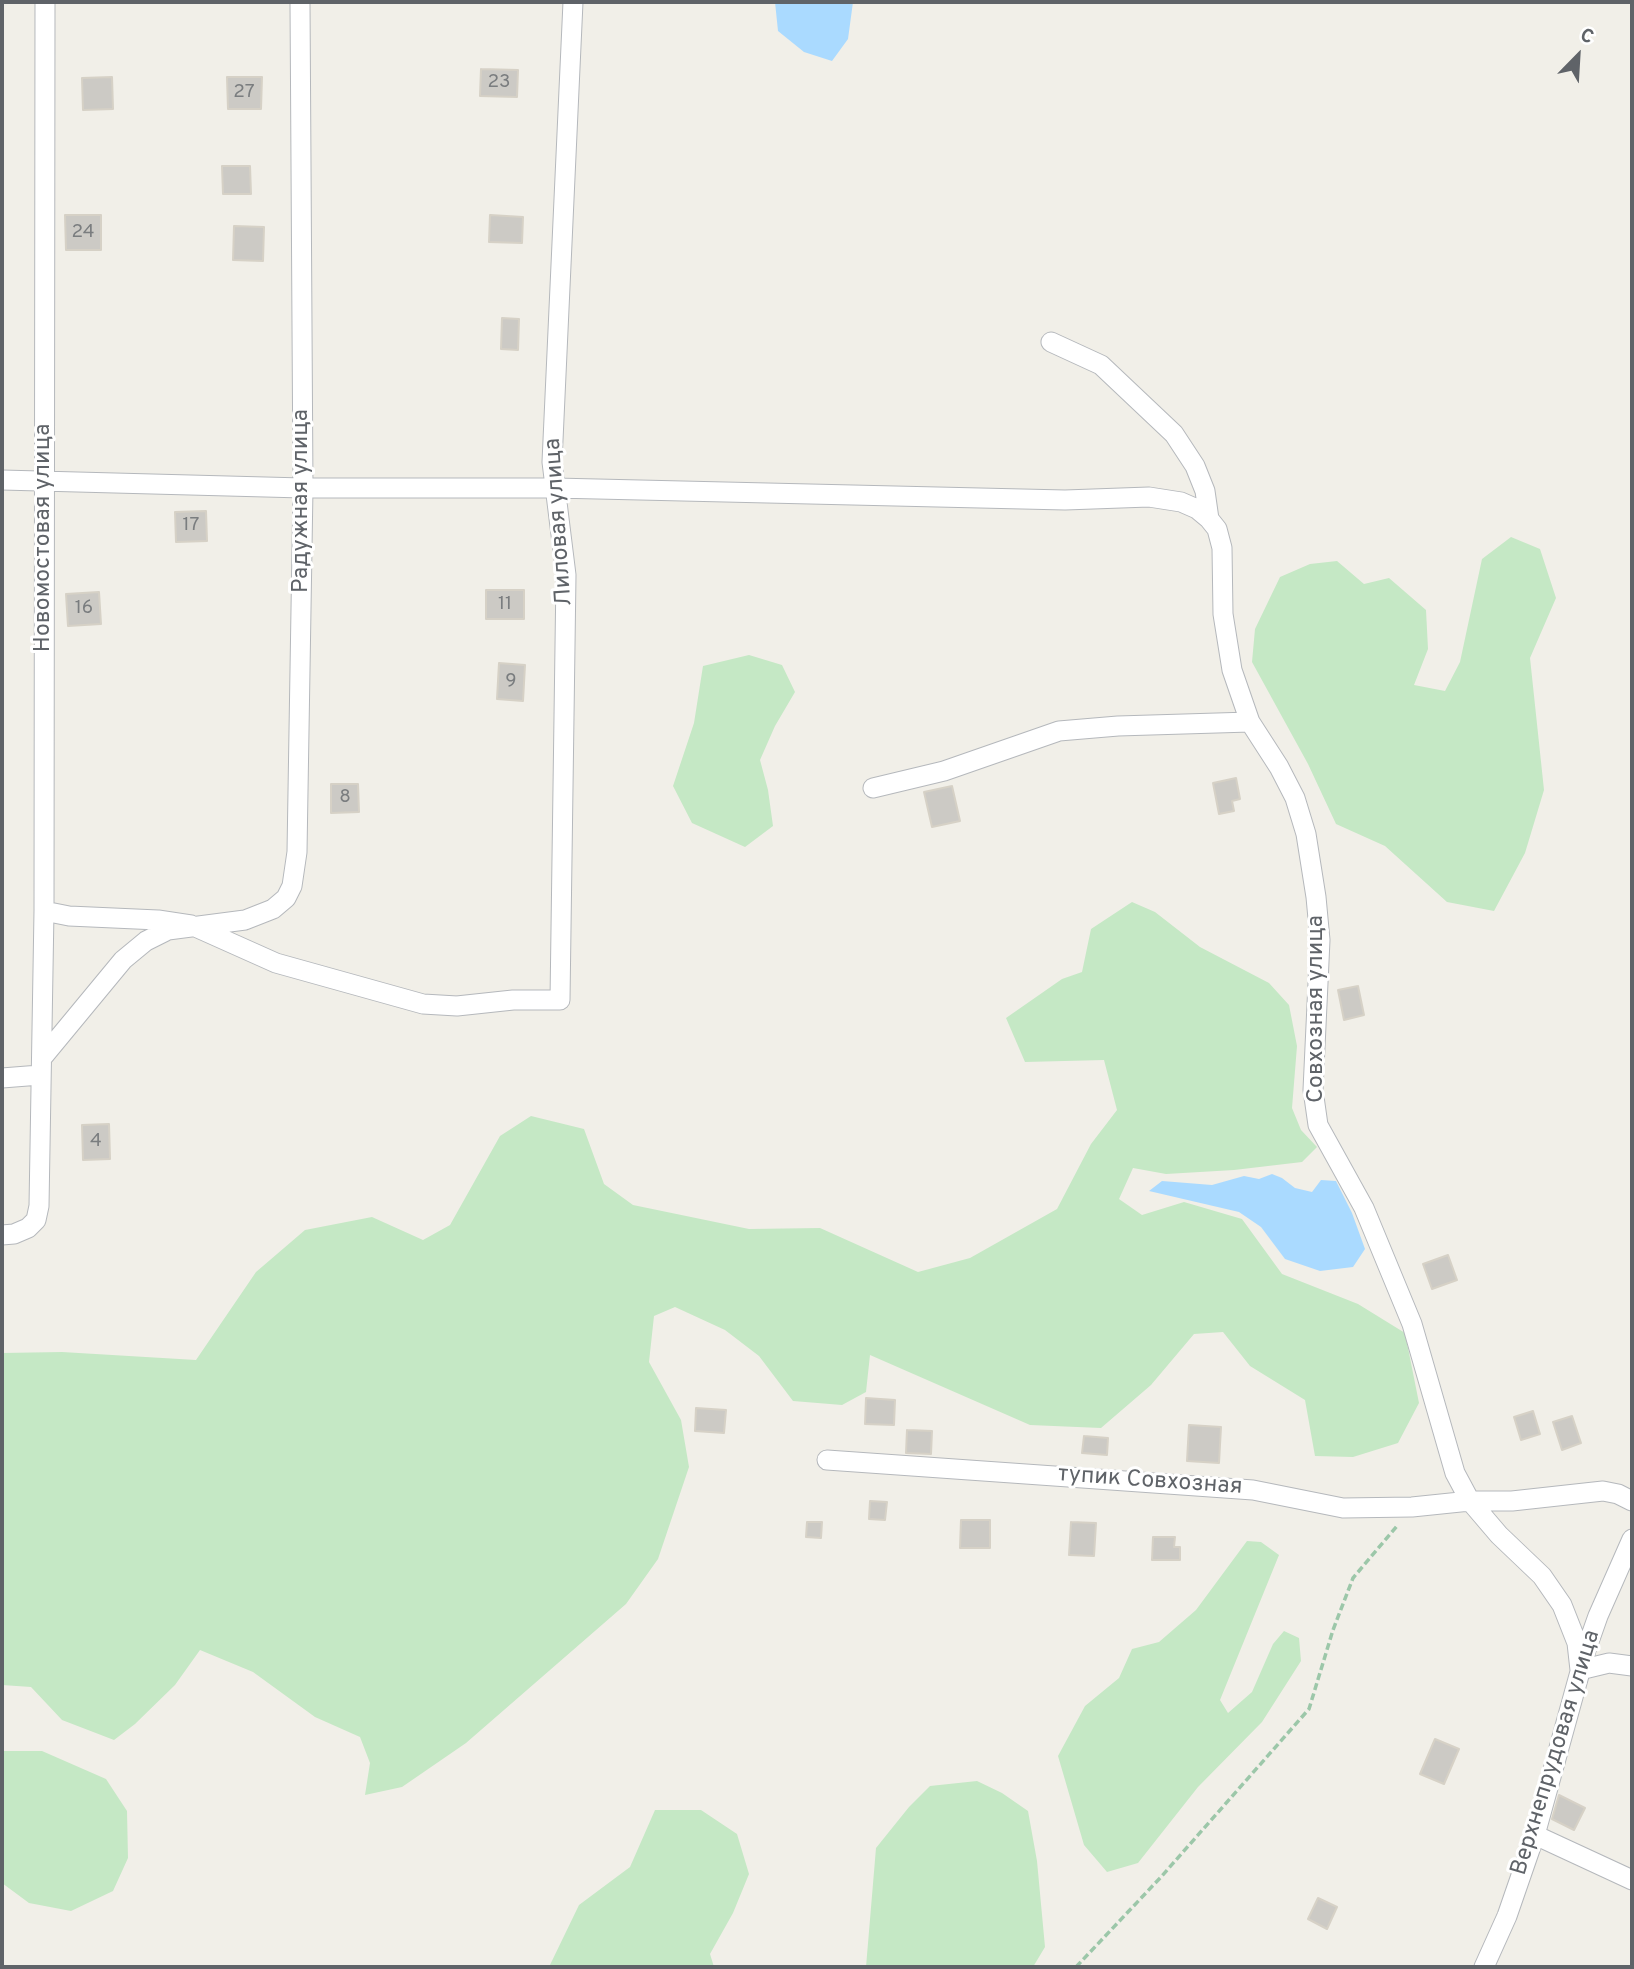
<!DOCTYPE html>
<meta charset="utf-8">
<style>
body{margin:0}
#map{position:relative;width:1634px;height:1969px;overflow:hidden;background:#f1efe8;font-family:Overpass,sans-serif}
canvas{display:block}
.frame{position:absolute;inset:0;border:4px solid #5f6368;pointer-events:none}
.north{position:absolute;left:1543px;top:21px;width:70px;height:70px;-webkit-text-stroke:5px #fff;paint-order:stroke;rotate:24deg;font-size:19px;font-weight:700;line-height:28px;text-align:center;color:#5f6368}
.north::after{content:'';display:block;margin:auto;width:24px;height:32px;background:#5f6368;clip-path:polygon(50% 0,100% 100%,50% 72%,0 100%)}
</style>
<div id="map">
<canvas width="1634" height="1969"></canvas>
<div class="frame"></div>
<div class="north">С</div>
</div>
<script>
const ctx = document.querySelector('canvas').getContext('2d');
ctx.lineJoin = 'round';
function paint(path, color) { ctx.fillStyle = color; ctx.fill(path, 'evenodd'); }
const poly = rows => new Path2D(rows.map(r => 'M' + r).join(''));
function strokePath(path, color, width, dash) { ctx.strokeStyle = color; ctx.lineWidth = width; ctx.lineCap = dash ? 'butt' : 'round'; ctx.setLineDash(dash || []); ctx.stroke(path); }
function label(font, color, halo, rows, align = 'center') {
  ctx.font = font + ' Overpass,sans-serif'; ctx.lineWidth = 6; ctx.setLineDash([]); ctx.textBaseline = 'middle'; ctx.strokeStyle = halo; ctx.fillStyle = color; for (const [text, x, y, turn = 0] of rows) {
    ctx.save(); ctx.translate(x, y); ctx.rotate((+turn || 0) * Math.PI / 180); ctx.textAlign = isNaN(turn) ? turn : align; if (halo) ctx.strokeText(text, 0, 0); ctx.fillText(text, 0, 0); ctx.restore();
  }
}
paint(poly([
 [1511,537,1540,549,1556,598,1530,658,1544,790,1525,853,1494,911,1447,902,1385,846,1336,824,1308,764,1252,662,1255,629,1280,577,1310,564,1337,561,1364,584,1389,578,1426,610,1428,649,1414,685,1445,691,1460,662,1482,559],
 [749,655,782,665,795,692,775,726,760,760,768,790,773,826,745,847,692,823,673,786,694,723,703,666],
 [1132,902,1155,912,1200,947,1269,983,1289,1005,1297,1046,1292,1108,1301,1130,1317,1147,1302,1162,1234,1170,1166,1174,1133,1168,1119,1199,1142,1215,1184,1202,1242,1219,1282,1274,1358,1304,1405,1333,1419,1403,1398,1443,1353,1457,1315,1456,1305,1400,1250,1366,1223,1332,1194,1334,1151,1385,1101,1428,1030,1425,870,1355,866,1392,842,1405,793,1401,759,1356,725,1330,675,1307,654,1316,649,1362,681,1420,689,1467,658,1559,626,1604,466,1743,402,1787,365,1795,370,1763,360,1737,315,1717,253,1672,200,1650,175,1685,135,1724,114,1740,62,1720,31,1687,2,1685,2,1353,62,1352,196,1360,256,1272,305,1230,372,1217,423,1240,450,1225,500,1136,531,1116,584,1129,604,1184,633,1205,749,1229,820,1228,918,1272,970,1258,1057,1209,1091,1144,1117,1110,1104,1060,1025,1062,1006,1018,1062,979,1082,972,1091,929],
 [1247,1541,1261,1542,1279,1555,1220,1700,1228,1713,1252,1692,1273,1644,1284,1631,1299,1638,1301,1661,1262,1722,1198,1787,1138,1863,1107,1872,1084,1845,1058,1756,1085,1706,1119,1678,1132,1649,1159,1642,1196,1610],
 [2,1751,42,1751,106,1779,127,1811,128,1858,113,1891,71,1911,29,1903,2,1883],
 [977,1781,1002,1793,1028,1811,1037,1861,1045,1947,1033,1967,866,1967,876,1848,909,1807,930,1786],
 [655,1810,701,1810,737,1834,749,1874,733,1913,710,1954,714,1967,549,1967,579,1905,630,1867]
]), '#c5e8c5');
paint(poly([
 [775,2,853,2,848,39,832,61,804,52,778,31],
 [1272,1174,1282,1178,1295,1188,1312,1192,1321,1180,1336,1181,1352,1213,1365,1249,1353,1267,1320,1271,1285,1259,1261,1227,1239,1212,1149,1191,1162,1181,1212,1185,1244,1176,1259,1179]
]), '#aadaff');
const building = poly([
 [481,69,518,70,517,97,480,96,481,69],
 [112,77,113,109,83,110,82,78,112,77],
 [227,77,262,77,261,109,228,109,227,77],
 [222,166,250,166,251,194,223,194,222,166],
 [65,215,101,215,101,250,66,250,65,215],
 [490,215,523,217,522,243,489,242,490,215],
 [234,226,264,227,263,261,233,260,234,226],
 [502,318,519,319,518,350,501,349,502,318],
 [206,511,207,541,176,542,175,512,206,511],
 [486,590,524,590,524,619,486,619,486,590],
 [99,592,101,624,68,626,66,594,99,592],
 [499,663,525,665,523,701,497,699,499,663],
 [1236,778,1240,799,1232,801,1234,811,1219,814,1213,783,1236,778],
 [331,784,358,784,359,812,331,813,331,784],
 [952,786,960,821,932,827,924,792,952,786],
 [1358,986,1364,1015,1344,1020,1338,990,1358,986],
 [109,1124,110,1159,83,1160,82,1125,109,1124],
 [1448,1255,1457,1280,1432,1289,1423,1264,1448,1255],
 [866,1398,895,1400,894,1425,865,1424,866,1398],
 [696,1408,726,1410,724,1433,695,1431,696,1408],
 [1533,1411,1540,1434,1521,1440,1514,1417,1533,1411],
 [1572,1416,1581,1443,1562,1450,1553,1422,1572,1416],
 [1189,1425,1221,1427,1219,1463,1187,1461,1189,1425],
 [907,1430,932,1431,931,1454,906,1453,907,1430],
 [1084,1436,1108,1438,1107,1455,1082,1453,1084,1436],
 [870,1501,887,1502,885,1520,869,1519,870,1501],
 [961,1520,990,1520,990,1548,960,1548,961,1520],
 [807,1522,822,1522,821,1538,806,1537,807,1522],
 [1071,1522,1096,1523,1094,1556,1069,1555,1071,1522],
 [1153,1537,1175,1537,1174,1547,1180,1547,1180,1560,1152,1560,1153,1537],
 [1435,1739,1459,1749,1444,1784,1420,1774,1435,1739],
 [1559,1795,1585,1808,1574,1830,1552,1819,1559,1795],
 [1318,1898,1337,1907,1327,1929,1308,1919,1318,1898]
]);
paint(building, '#cccac5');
strokePath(building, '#d6d1c6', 2);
const minor = poly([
 [1051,342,1101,365,1174,434,1195,466,1205,491,1209,519],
 [2,480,303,488,555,488,1065,500,1149,497,1181,502,1197,509,1209,519,1217,529,1222,548,1223,614,1232,670,1250,722,1279,767,1295,798,1306,834,1316,897,1320,940,1313,1090,1318,1125,1364,1208,1412,1324,1455,1473,1470,1501,1512,1501,1603,1491,1618,1494,1632,1501],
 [873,788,944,771,1059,731,1118,726,1250,722],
 [44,911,69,916,158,920,191,925,276,963,423,1004,457,1006,513,1000,560,1000,566,575,552,462,573,2],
 [42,1058,123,960,146,941,168,930,245,920,273,909,286,898,292,886,297,852,303,488,300,2],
 [2,1078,40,1075],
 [2,1235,14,1234,28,1228,36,1220,39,1206,44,911,45,2],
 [827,1460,1253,1490,1343,1508,1412,1507,1470,1501,1499,1535,1542,1576,1562,1605,1577,1643,1580,1670,1609,1663,1632,1666],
 [1535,1835,1632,1880],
 [1484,1967,1507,1916,1535,1835,1586,1650,1598,1616,1632,1539]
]);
strokePath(minor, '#b5b8bc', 21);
strokePath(poly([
 [1076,1967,1161,1877,1309,1709,1333,1630,1353,1578,1397,1526]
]), '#9cc7a9', 3.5, [7, 3.5]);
strokePath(minor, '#fff', 19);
label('19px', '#7a7d7f', null, [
 ["23",499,83],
 ["27",244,93],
 ["24",83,233],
 ["17",191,526],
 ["11",505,605],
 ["16",84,609],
 ["9",511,682],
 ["8",345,798],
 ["4",96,1142]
]);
label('23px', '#5f6368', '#fff', [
 ["Радужная улица",302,501,-90],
 ["Лиловая улица",560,522,-94],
 ["Новомостовая улица",44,538,-90],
 ["Совхозная улица",1317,1009,-90],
 ["тупик Совхозная",1150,1482,4],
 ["Верхнепрудовая улица",1557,1753,-73]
]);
</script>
